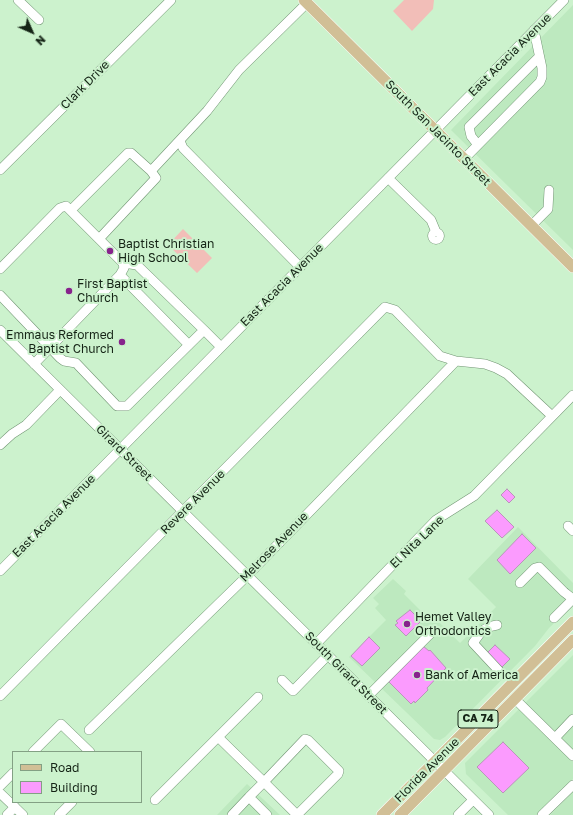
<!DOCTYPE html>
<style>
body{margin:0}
#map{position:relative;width:573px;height:815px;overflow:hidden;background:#ccf2cd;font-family:"Golos Text",sans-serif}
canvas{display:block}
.legend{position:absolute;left:12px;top:751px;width:130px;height:52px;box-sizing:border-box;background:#ccf2cd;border:1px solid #83a084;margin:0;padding:5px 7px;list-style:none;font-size:12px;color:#152416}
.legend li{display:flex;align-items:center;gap:8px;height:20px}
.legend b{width:20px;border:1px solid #83a084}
.north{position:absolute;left:12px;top:12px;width:40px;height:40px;-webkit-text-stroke:3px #ccf2cd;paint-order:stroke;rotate:135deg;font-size:11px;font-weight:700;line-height:16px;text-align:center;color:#152416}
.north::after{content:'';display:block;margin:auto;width:14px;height:18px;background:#152416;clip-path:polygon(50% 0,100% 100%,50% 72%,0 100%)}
</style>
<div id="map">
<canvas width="573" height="815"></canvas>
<ul class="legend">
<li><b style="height:5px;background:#d1bf96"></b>Road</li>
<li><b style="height:11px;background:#fb9bfe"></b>Building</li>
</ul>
<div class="north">N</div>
</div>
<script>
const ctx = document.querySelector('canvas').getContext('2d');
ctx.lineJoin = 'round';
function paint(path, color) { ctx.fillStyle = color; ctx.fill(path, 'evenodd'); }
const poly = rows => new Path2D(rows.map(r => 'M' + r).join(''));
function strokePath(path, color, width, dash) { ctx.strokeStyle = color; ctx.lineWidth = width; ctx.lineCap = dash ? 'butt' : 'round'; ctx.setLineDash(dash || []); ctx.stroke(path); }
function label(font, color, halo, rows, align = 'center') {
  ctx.font = font + ' "Golos Text",sans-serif'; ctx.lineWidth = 4; ctx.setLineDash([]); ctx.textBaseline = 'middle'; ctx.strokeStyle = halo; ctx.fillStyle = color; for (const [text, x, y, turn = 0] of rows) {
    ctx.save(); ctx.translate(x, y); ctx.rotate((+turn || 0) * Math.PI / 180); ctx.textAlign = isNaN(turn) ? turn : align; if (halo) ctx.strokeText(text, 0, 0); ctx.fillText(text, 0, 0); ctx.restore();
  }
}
paint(poly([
 [573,5,573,250,451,130],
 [518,527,573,583,573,605,549,628,535,646,445,737,440,740,434,739,349,657,386,620,375,608,379,604,373,598,393,579,406,591,404,594,429,619,433,616,460,643,496,607,468,579],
 [573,655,573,779,537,815,508,815,466,774,465,763],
 [247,784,280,815,217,815],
 [573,792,573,815,550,815]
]), '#bde9bf');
paint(poly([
 [404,0,434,0,433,9,412,31,393,11],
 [183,229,212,258,197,273,168,245]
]), '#f2beb8');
const building = poly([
 [507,489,515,497,509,503,501,495,507,489],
 [497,510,514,527,502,538,485,521,497,510],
 [522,534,536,548,510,574,497,560,522,534],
 [410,610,421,621,406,636,395,625,398,623,396,621,410,610],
 [369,637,380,648,362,666,351,656,369,637],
 [495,645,510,659,499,670,484,656,495,645],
 [423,646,429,651,430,650,446,668,427,688,428,690,415,703,414,701,411,704,388,681,423,646],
 [503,742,529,768,503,793,477,767,503,742]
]);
paint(building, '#fb9bfe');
strokePath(building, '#b996b9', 1);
const minor = poly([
 [18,0,39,20],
 [180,141,183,148,300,267],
 [478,145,471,136,469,127,539,57],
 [464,159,540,82,542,77,542,68,534,30],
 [0,170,171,0],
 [388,178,431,220,436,232],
 [71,210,128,153,131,153,151,171],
 [531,226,548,209,549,190],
 '432.5 236a3.5 3.5 0 1 1 7 0a3.5 3.5 0 1 1-7 0Z',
 [99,239,156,178,151,171,207,111,239,70,307,3],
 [0,269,60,208,66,206,123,263,124,268,120,275,34,364],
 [120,275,189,345],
 [0,295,60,358,64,361,76,363,117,406,127,406,204,330,137,265,123,263],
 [0,330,489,815],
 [204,330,221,347],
 [0,445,12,434,26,425,60,390],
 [568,526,573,531],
 [0,571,564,0],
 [520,583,535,568,539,567,564,592,573,599],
 [554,618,572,600],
 [497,625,488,627,481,632,473,643,501,673],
 [316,644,436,520,474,496,573,395],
 [282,680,293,691,328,655],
 [0,696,385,307,395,310,440,356,456,361,485,364,496,368,507,374,552,416],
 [368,696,431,633],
 [515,699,573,756],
 [89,730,247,576,456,361],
 [219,738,264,782,297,815,338,774,339,771,308,740,305,739,264,782,249,797],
 [555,738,573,719],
 [33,752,61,724,90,752],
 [0,786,13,773],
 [0,793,23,815],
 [155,800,258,697],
 [7,815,15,807],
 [59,815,72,802],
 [232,815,249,797,267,815],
 [458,815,473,800],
 [542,815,573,785]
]);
const major = poly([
 [304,0,573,267],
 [382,815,573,622],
 [400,815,573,640]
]);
strokePath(minor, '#719573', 10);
strokePath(major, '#fff', 12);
strokePath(minor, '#fff', 9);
strokePath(major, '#d1bf96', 11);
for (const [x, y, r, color] of [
 [110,251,4,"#87238c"],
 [69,291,4,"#87238c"],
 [122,342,4,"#87238c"],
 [407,624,4,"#87238c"],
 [417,675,4,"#87238c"]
]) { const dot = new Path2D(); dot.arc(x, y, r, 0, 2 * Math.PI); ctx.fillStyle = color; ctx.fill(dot); strokePath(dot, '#ccf2cd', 1.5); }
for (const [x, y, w] of [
 [478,719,40]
]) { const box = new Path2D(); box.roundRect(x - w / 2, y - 9, w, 18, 3); ctx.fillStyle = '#ccf2cd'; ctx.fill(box); strokePath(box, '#152416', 1); }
label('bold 11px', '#152416', null, [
 ["CA 74",478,719]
]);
label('12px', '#152416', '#ccf2cd', [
 ["East Acacia Avenue",510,55,-45],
 ["Clark Drive",85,85,-45],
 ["South San Jacinto Street",438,133,45],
 ["East Acacia Avenue",282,285,-45],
 ["Girard Street",124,453,45],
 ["Revere Avenue",193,502,-45],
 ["East Acacia Avenue",54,516,-45],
 ["El Nita Lane",417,542,-44],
 ["Melrose Avenue",274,547,-46],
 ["South Girard Street",346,673,45],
 ["Florida Avenue",427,770,-45]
]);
label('12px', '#152416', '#ccf2cd', [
 ["Baptist Christian",118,244],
 ["High School",118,258],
 ["First Baptist",77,284],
 ["Church",77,298],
 ["Emmaus Reformed",114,335,"right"],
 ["Baptist Church",114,349,"right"],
 ["Hemet Valley",415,617],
 ["Orthodontics",415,631],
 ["Bank of America",425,675]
], 'left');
</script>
